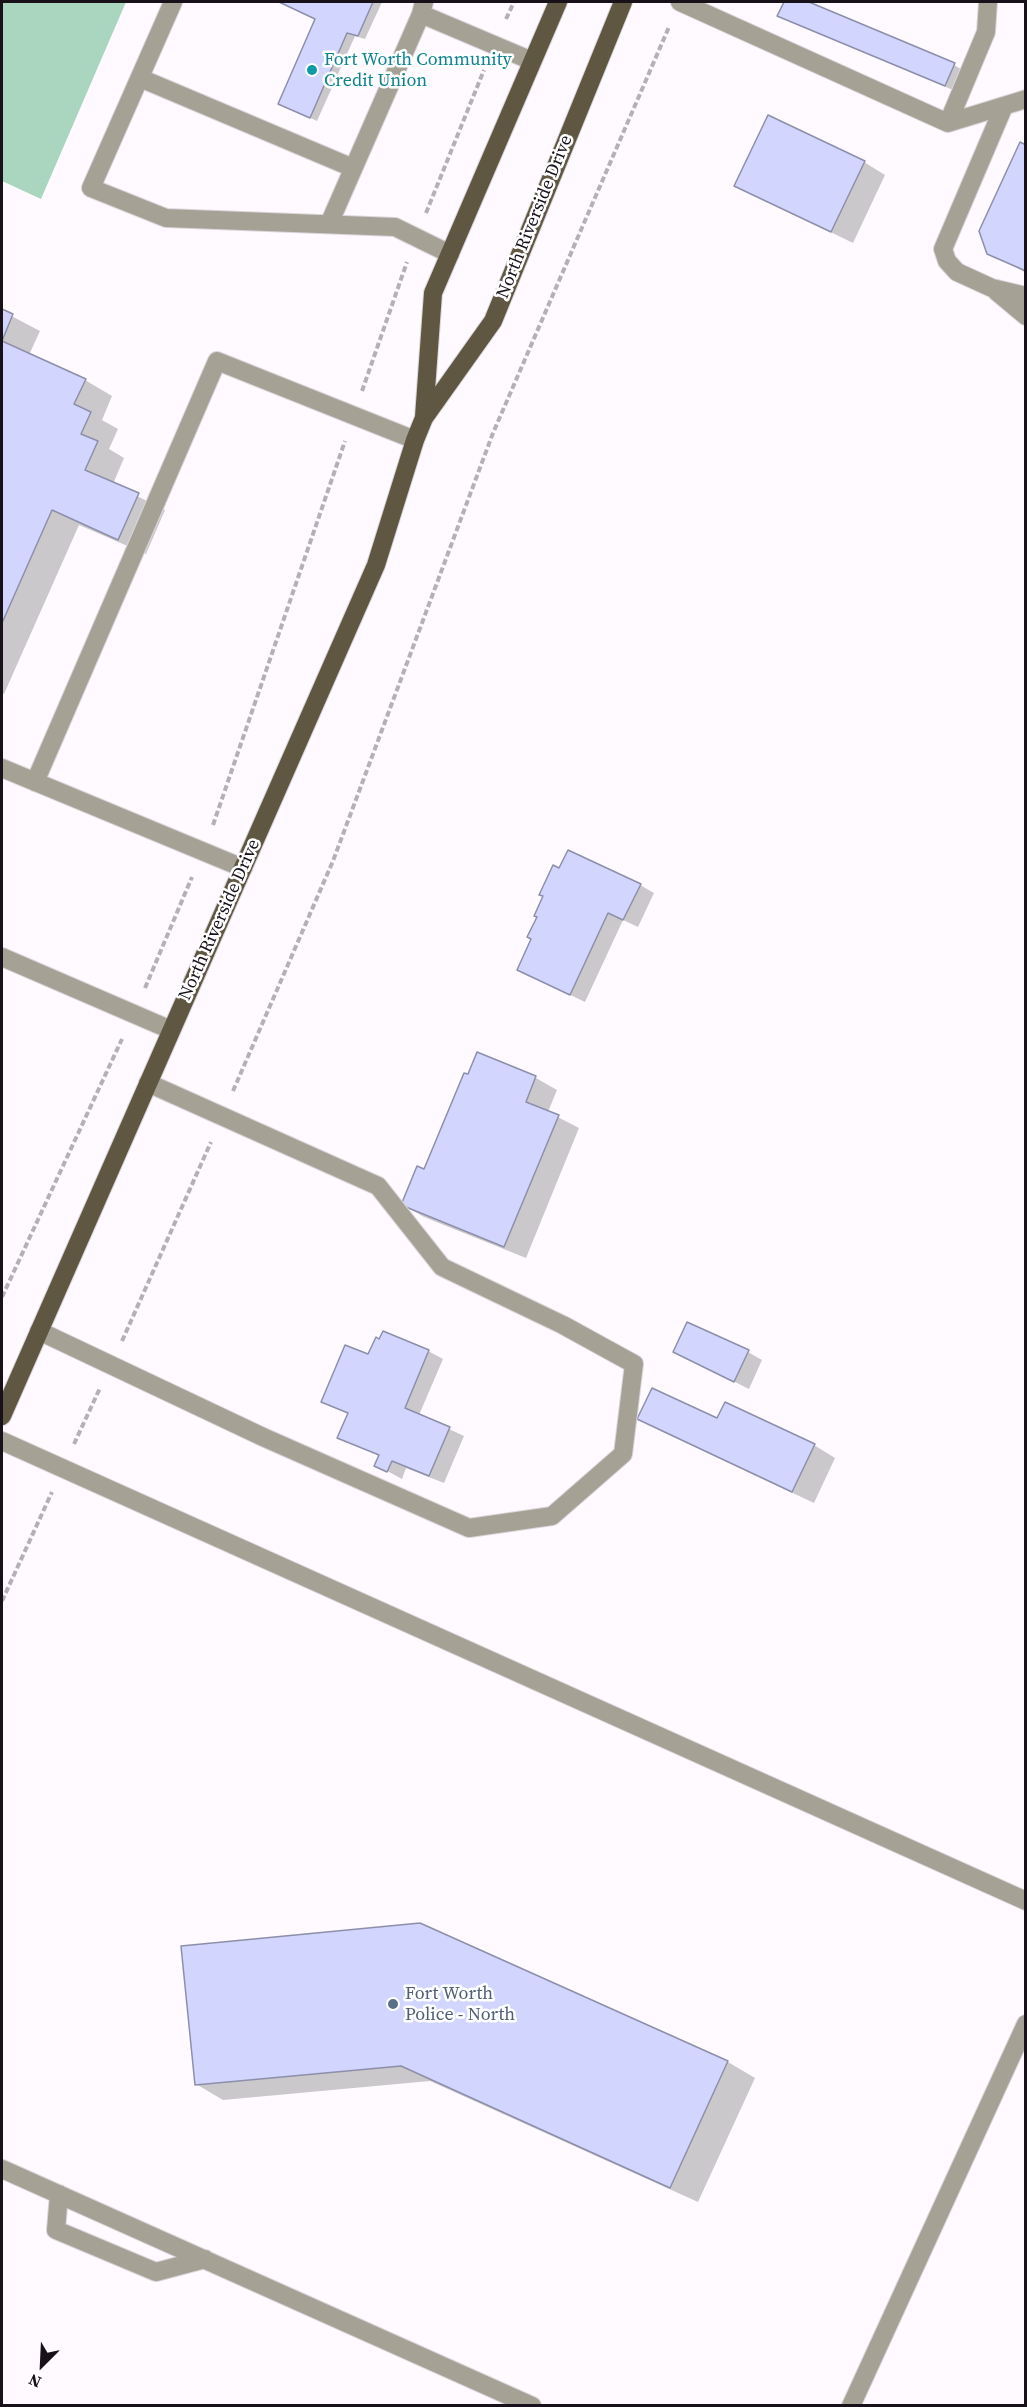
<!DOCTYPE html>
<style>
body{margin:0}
#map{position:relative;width:1027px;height:2407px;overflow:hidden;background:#fefaff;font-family:"Source Serif 4",serif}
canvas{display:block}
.frame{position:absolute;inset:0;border:3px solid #18111a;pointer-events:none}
.north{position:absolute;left:12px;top:2335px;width:60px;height:60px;-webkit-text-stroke:4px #fff;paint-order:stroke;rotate:204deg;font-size:16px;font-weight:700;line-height:24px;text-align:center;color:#18111a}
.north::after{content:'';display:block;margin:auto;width:21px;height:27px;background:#18111a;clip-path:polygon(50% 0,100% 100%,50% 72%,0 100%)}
</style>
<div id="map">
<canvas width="1027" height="2407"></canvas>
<div class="frame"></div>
<div class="north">N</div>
</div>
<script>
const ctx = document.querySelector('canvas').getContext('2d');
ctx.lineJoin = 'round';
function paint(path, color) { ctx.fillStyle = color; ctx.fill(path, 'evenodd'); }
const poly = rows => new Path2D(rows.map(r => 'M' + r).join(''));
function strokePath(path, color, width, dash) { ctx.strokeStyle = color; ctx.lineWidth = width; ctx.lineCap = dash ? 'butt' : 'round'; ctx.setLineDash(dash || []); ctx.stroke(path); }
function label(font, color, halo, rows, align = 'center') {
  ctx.font = font + ' "Source Serif 4",serif'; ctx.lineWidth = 5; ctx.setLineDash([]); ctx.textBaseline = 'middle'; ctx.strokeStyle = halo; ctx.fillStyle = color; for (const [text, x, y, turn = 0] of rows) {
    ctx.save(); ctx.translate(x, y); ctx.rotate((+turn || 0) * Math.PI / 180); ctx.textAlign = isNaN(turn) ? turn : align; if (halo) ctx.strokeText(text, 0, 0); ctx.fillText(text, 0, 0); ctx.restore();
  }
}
paint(poly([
 [2,2,126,2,41,199,2,181]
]), '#aad5bf');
paint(poly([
 [279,2,382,2,365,39,355,36,317,121,287,107,317,19],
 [785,2,805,2,954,65,968,73,960,93,794,23,779,15],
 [1026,146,1026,273,989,253],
 [864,162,885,175,853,243,736,186],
 [2,311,40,331,29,355,85,380,112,396,102,420,118,429,109,449,124,458,113,484,165,510,146,554,79,525,4,694,2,693],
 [640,885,654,893,638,927,623,920,585,1002,533,977],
 [478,1054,536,1078,557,1090,548,1112,579,1128,526,1258,424,1217,403,1205,425,1171],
 [428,1351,443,1359,419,1415,464,1436,444,1483,406,1468,402,1479,376,1465,380,1456,339,1437,349,1414,323,1401,369,1356],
 [675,1352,748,1352,762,1360,749,1389],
 [639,1419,717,1420,814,1445,835,1458,814,1503,661,1431],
 [420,1924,728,2062,755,2078,698,2202,430,2081,223,2100,196,2084]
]), '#0003');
const building = poly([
 [279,2,373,2,358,36,347,33,310,118,278,104,315,19,279,2],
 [784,2,809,2,955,63,945,86,777,16,784,2],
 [768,115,865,161,831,232,734,186,768,115],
 [1020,142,1026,145,1026,271,987,254,979,231,1020,142],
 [2,309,13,314,2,341,2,309],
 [2,341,86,379,74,404,91,412,81,434,98,441,85,470,139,493,118,540,52,510,2,623,2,341],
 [568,850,641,884,623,920,608,913,570,995,517,970,531,939,527,937,537,917,534,916,543,896,539,895,553,865,559,868,568,850],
 [477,1052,536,1076,526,1102,559,1115,504,1247,401,1205,417,1166,424,1169,464,1073,468,1074,477,1052],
 [687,1322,749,1350,734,1382,673,1352,687,1322],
 [383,1331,429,1350,405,1408,450,1427,429,1476,392,1461,387,1472,374,1466,379,1455,337,1438,348,1413,321,1402,345,1345,368,1354,376,1337,379,1339,383,1331],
 [652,1388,717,1418,725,1402,815,1444,792,1492,637,1419,652,1388],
 [420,1923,728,2061,670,2188,401,2066,195,2085,181,1946,420,1923]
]);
paint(building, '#d2d6fe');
strokePath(building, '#8d8faa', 1.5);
const minor = poly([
 [173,2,91,188,166,218,395,227,450,254],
 [424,2,421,14,532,61],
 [680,2,948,123,1026,99],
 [140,78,353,168],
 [1004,106,943,249,947,261,957,272,992,288,1026,296],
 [948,123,986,32,988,2],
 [329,224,421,14],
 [996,291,1026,316],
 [2,768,243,868],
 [35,782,217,361,415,440],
 [2,957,171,1030],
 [39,1331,263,1437,469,1528,552,1516,623,1454,634,1364,563,1325,442,1267,378,1186,148,1083],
 [2,1441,1026,1901],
 [2,2169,532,2406],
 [59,2194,56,2230,156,2272,205,2259],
 [851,2406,1026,2024]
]);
const major = poly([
 [424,417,433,293,558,2],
 [2,1416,376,565,415,440,424,418,493,321,623,2]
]);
strokePath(minor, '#d9d5da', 20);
strokePath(major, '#d9d5da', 20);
strokePath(poly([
 [506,19,514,2],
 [426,213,484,70],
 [362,391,407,262],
 [213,825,345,441],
 [145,988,192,877],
 [233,1091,333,861,493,433,669,27],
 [2,1297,122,1039],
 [122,1341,211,1142],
 [74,1444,100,1388],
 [2,1601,52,1492]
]), '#b5b0b7', 4, [6, 3]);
strokePath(minor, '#a5a195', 18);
strokePath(major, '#5f5742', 18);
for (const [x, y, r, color] of [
 [312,70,6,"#0f9aa8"],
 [393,2004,6,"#5c6f8a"]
]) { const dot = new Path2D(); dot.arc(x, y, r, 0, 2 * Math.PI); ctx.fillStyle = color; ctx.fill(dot); strokePath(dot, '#fff', 2); }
label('18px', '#0d838f', '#fff', [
 ["Fort Worth Community",324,60],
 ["Credit Union",324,81]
], 'left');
label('18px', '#18111a', '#fff', [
 ["North Riverside Drive",535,217,-68],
 ["North Riverside Drive",220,920,-66]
]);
label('18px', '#4e5e75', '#fff', [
 ["Fort Worth",405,1994],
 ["Police - North",405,2015]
], 'left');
</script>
